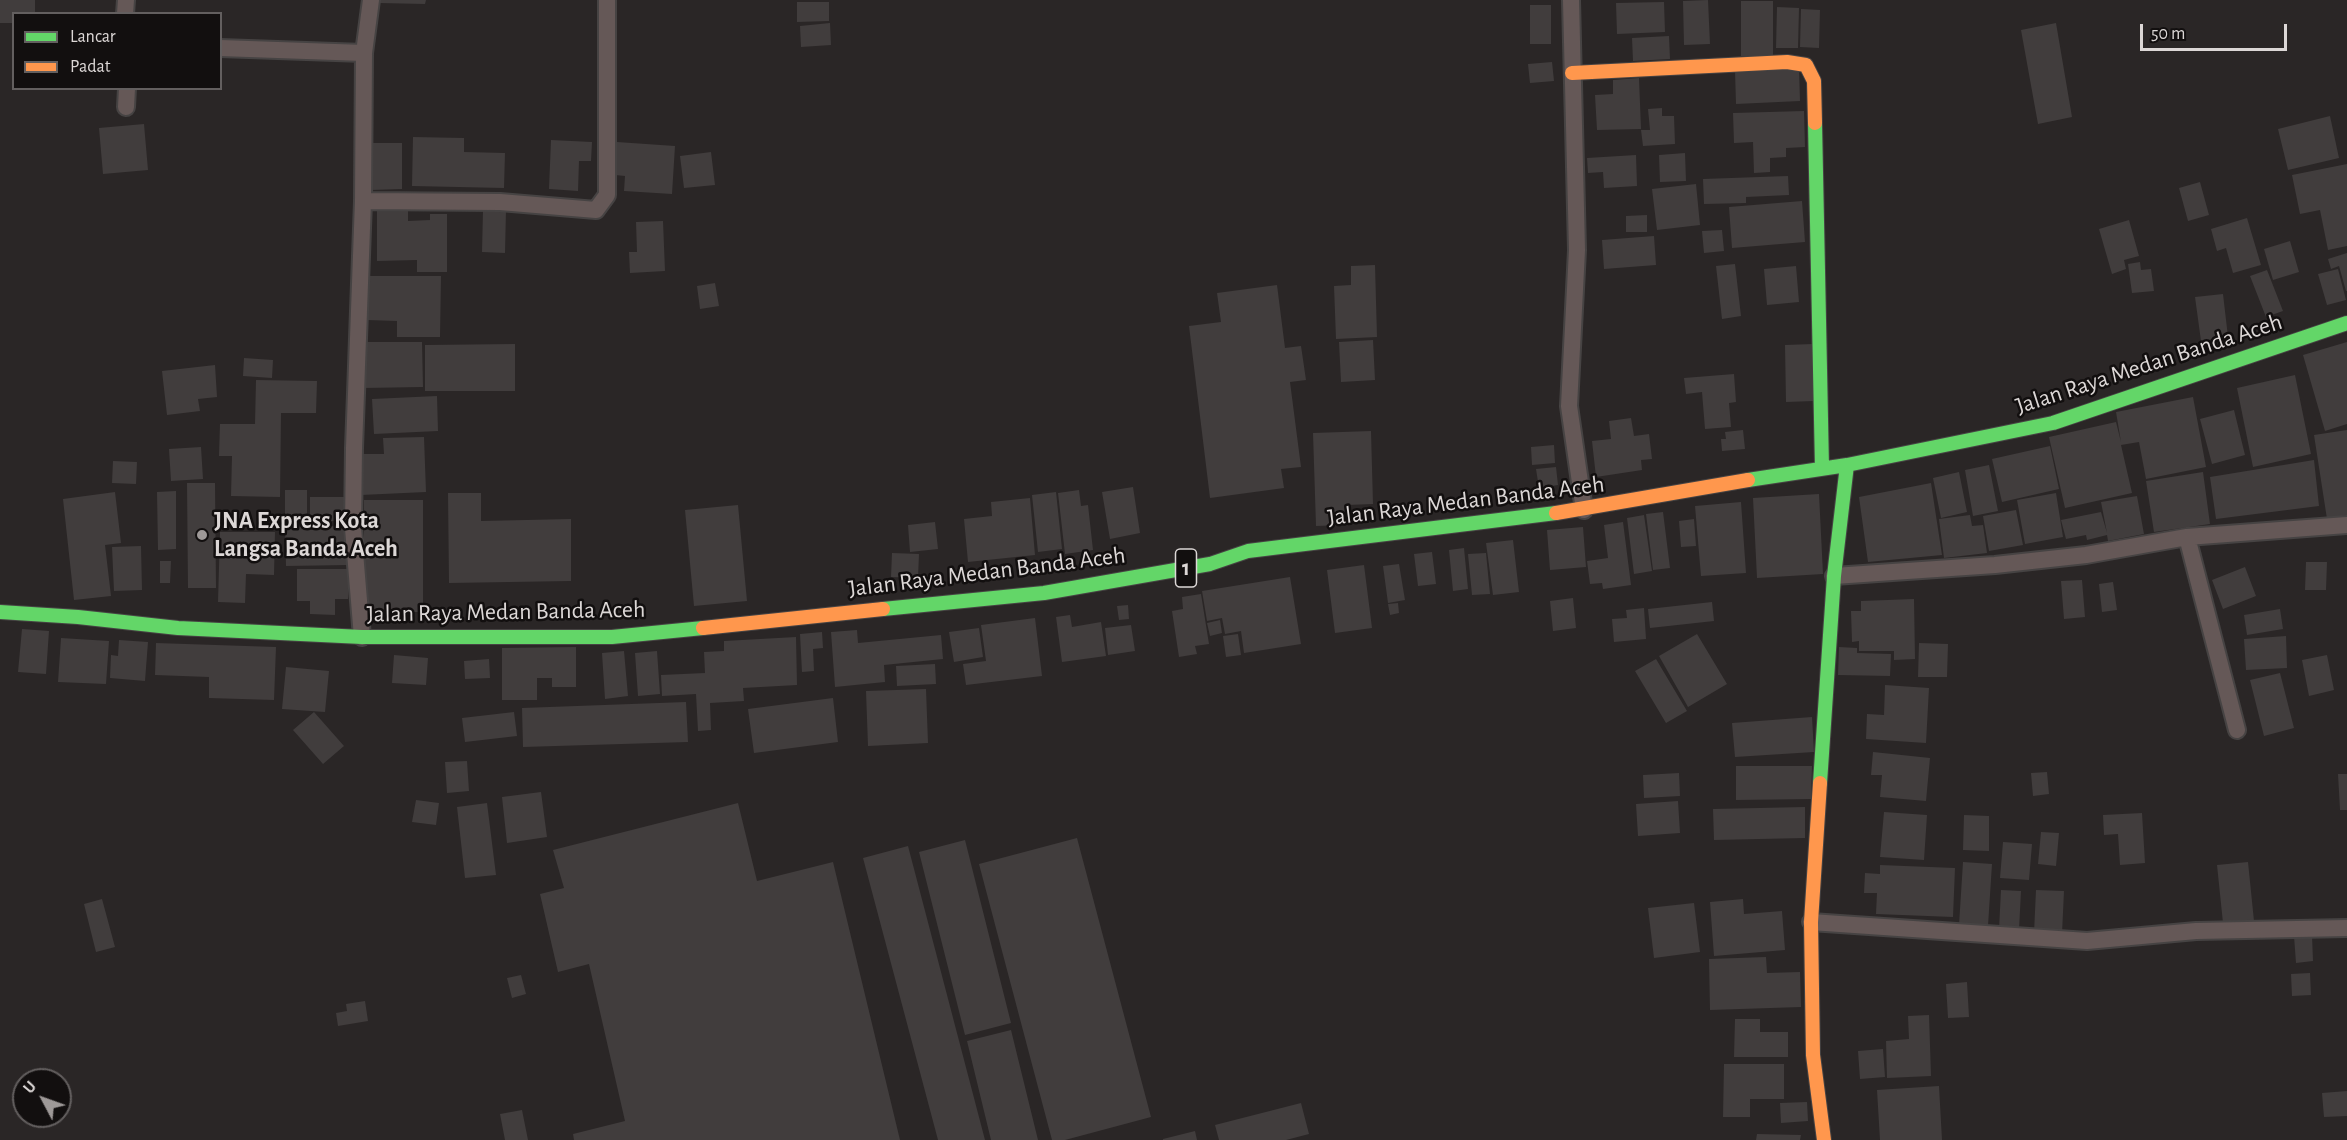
<!DOCTYPE html>
<style>
body{margin:0}
#map{position:relative;width:2347px;height:1140px;overflow:hidden;background:#2a2626;font-family:"Alegreya Sans",sans-serif}
canvas{display:block}
.legend{position:absolute;left:12px;top:12px;width:210px;height:78px;box-sizing:border-box;background:#120f0f;border:2px solid #635f5f;margin:0;padding:8px 10px;list-style:none;font-size:18px;color:#dcd7d6}
.legend li{display:flex;align-items:center;gap:12px;height:30px}
.legend b{width:30px;border:2px solid #635f5f}
.north{position:absolute;left:12px;top:1068px;width:60px;height:60px;box-sizing:border-box;background:#120f0f;border:2px solid #635f5f;border-radius:50%;rotate:311deg;font-size:16px;font-weight:700;line-height:24px;text-align:center;color:#dcd7d6}
.north::after{content:'';display:block;margin:auto;width:21px;height:27px;background:#9e9998;clip-path:polygon(50% 0,100% 100%,50% 72%,0 100%)}
.scale{position:absolute;left:2140px;top:24px;width:147px;height:27px;box-sizing:border-box;border:3px solid #dcd7d6;border-top:0;padding-left:8px;font-size:18px;line-height:21px;white-space:nowrap;color:#dcd7d6;-webkit-text-stroke:4px #120f0f;paint-order:stroke}
</style>
<div id="map">
<canvas width="2347" height="1140"></canvas>
<ul class="legend">
<li><b style="height:8px;background:#63d668"></b>Lancar</li>
<li><b style="height:8px;background:#ff974d"></b>Padat</li>
</ul>
<div class="north">U</div>
<div class="scale">50 m</div>
</div>
<script>
const ctx = document.querySelector('canvas').getContext('2d');
ctx.lineJoin = 'round';
function paint(path, color) { ctx.fillStyle = color; ctx.fill(path, 'evenodd'); }
const poly = rows => new Path2D(rows.map(r => 'M' + r).join(''));
function strokePath(path, color, width, dash) { ctx.strokeStyle = color; ctx.lineWidth = width; ctx.lineCap = dash ? 'butt' : 'round'; ctx.setLineDash(dash || []); ctx.stroke(path); }
function label(font, color, halo, rows, align = 'center') {
  ctx.font = font + ' "Alegreya Sans",sans-serif'; ctx.lineWidth = 5; ctx.setLineDash([]); ctx.textBaseline = 'middle'; ctx.strokeStyle = halo; ctx.fillStyle = color; for (const [text, x, y, turn = 0] of rows) {
    ctx.save(); ctx.translate(x, y); ctx.rotate((+turn || 0) * Math.PI / 180); ctx.textAlign = isNaN(turn) ? turn : align; if (halo) ctx.strokeText(text, 0, 0); ctx.fillText(text, 0, 0); ctx.restore();
  }
}
paint(poly([
 [0,0,35,0,35,14,14,14,14,23,0,23],
 [380,0,426,0,425,4,379,3],
 [1708,0,1710,44,1684,45,1683,1],
 [1741,1,1773,1,1773,56,1741,56],
 [797,2,829,2,829,21,797,22],
 [1664,2,1665,32,1617,34,1616,3],
 [1530,5,1551,5,1551,44,1530,44],
 [1777,7,1799,8,1798,48,1776,48],
 [1801,9,1820,10,1819,48,1800,47],
 [830,23,831,45,801,47,800,26],
 [2056,23,2072,117,2038,124,2021,30],
 [1669,36,1670,59,1633,61,1632,38],
 [1552,62,1554,81,1530,83,1528,64],
 [1799,68,1800,101,1736,104,1735,71],
 [1639,78,1641,129,1597,130,1595,95,1613,94,1613,80],
 [1662,108,1662,116,1674,116,1675,144,1643,146,1641,130,1650,130,1648,109],
 [1804,111,1805,147,1786,148,1786,157,1770,158,1770,172,1754,173,1753,142,1734,143,1733,113],
 [2330,116,2339,158,2288,170,2278,129],
 [144,124,148,170,103,174,99,128],
 [413,137,464,138,464,152,505,153,504,188,412,186],
 [551,140,592,142,591,161,579,161,578,191,549,189],
 [617,142,675,146,672,194,624,191,625,176,615,175],
 [371,143,402,143,402,189,371,190],
 [711,152,715,185,684,188,680,156],
 [1685,153,1686,181,1660,182,1659,155],
 [1636,155,1637,186,1604,188,1603,172,1588,173,1587,158],
 [2347,164,2347,246,2328,250,2320,210,2300,214,2292,175],
 [1788,176,1789,195,1746,197,1746,203,1704,204,1703,179],
 [2200,182,2209,215,2188,221,2179,188],
 [1696,184,1700,225,1657,230,1652,189],
 [1802,201,1805,242,1732,248,1729,207],
 [483,210,506,210,505,253,482,252],
 [377,211,408,211,408,221,430,220,430,214,447,214,447,272,417,272,417,260,377,261],
 [1647,215,1647,232,1626,232,1626,216],
 [2247,218,2261,265,2233,273,2226,248,2217,251,2211,229],
 [2129,220,2139,256,2124,260,2126,269,2112,274,2099,229],
 [663,221,665,271,630,273,629,252,637,252,636,222],
 [1722,230,1724,251,1704,253,1702,231],
 [1654,236,1656,265,1604,269,1602,240],
 [2290,241,2299,272,2273,280,2264,249],
 [2347,253,2347,291,2346,291,2339,266,2331,269,2328,259],
 [2140,262,2141,270,2151,269,2154,291,2132,293,2128,264],
 [1735,264,1741,316,1722,319,1716,266],
 [1375,265,1377,337,1336,339,1334,286,1351,285,1351,266],
 [1796,266,1799,302,1767,305,1764,269],
 [2338,269,2346,300,2327,305,2318,274],
 [2267,270,2283,311,2266,317,2250,276],
 [368,276,441,276,440,337,397,337,397,321,367,320],
 [715,283,719,306,700,309,697,286],
 [1277,285,1285,348,1301,346,1306,380,1290,382,1301,467,1281,469,1284,488,1210,498,1189,326,1221,322,1217,293],
 [2223,294,2228,337,2201,341,2195,297],
 [1373,340,1375,380,1341,382,1339,342],
 [363,342,422,342,423,387,363,388],
 [2347,342,2347,424,2325,431,2303,355],
 [515,344,515,391,425,391,425,345],
 [1813,344,1814,401,1786,402,1785,345],
 [244,358,273,360,272,378,243,376],
 [215,365,217,397,198,399,200,411,167,415,162,371],
 [1734,374,1736,402,1729,403,1731,427,1705,429,1702,392,1686,394,1684,378],
 [2295,375,2311,454,2253,467,2237,388],
 [256,380,317,381,316,413,281,413,280,497,231,496,232,456,219,456,220,424,255,424],
 [437,396,438,431,374,434,372,399],
 [2193,397,2206,467,2146,479,2139,442,2121,445,2132,493,2065,508,2049,437,2116,422,2121,442,2116,412],
 [2234,410,2245,455,2212,464,2200,419],
 [1631,418,1634,436,1649,434,1652,459,1641,460,1642,470,1596,477,1592,441,1611,439,1609,421],
 [1743,430,1745,449,1722,451,1721,439,1726,439,1725,432],
 [2347,430,2347,515,2327,519,2314,435],
 [1371,431,1373,504,1347,505,1343,525,1316,526,1313,433],
 [424,437,426,492,361,495,360,454,384,454,383,438],
 [1554,445,1555,463,1532,465,1531,447],
 [2050,446,2059,489,2002,502,1992,459],
 [201,447,203,479,171,481,169,449],
 [2314,460,2319,506,2216,519,2210,477],
 [113,461,137,462,136,484,112,483],
 [1989,465,1998,511,1973,516,1965,470],
 [1556,467,1558,485,1539,488,1536,469],
 [1959,472,1967,512,1941,518,1933,478],
 [2203,472,2210,524,2154,532,2146,481],
 [187,483,215,483,216,588,188,588],
 [1931,483,1942,555,1868,562,1859,497],
 [1133,487,1140,533,1110,539,1102,492],
 [285,490,307,490,307,514,285,515],
 [1079,490,1081,506,1088,505,1093,550,1065,554,1058,493],
 [176,491,176,549,158,550,157,492],
 [115,492,121,543,105,545,111,596,74,600,63,499],
 [1056,492,1062,549,1038,552,1032,495],
 [448,493,481,493,481,521,571,519,571,581,449,583],
 [2056,493,2063,537,2025,544,2017,500],
 [1819,494,1823,574,1757,578,1753,498],
 [2137,496,2144,534,2108,541,2107,535,2087,540,2086,535,2066,539,2061,520,2101,512,2107,533,2101,502],
 [310,497,347,497,347,521,310,521],
 [1030,498,1035,555,968,562,964,519,992,516,991,502],
 [364,500,423,500,423,612,364,612],
 [1741,502,1746,573,1701,576,1695,506],
 [738,505,747,601,694,606,685,510],
 [2016,510,2023,545,1989,551,1983,516],
 [1663,512,1670,568,1653,570,1646,514],
 [1644,515,1652,571,1634,574,1627,518],
 [1970,515,1972,526,1983,525,1987,553,1944,558,1939,519],
 [1694,519,1696,546,1681,547,1679,521],
 [935,522,938,549,910,552,908,525],
 [1623,522,1631,585,1603,589,1602,583,1590,584,1587,561,1608,558,1604,525],
 [347,526,348,565,286,566,285,527],
 [1583,527,1586,567,1550,570,1547,530],
 [220,532,275,532,274,575,246,574,245,603,218,602],
 [1513,540,1519,592,1493,595,1486,543],
 [141,546,142,590,114,591,112,547],
 [1464,548,1468,589,1453,591,1449,550],
 [1432,552,1436,584,1418,586,1414,554],
 [892,553,919,554,918,578,891,577],
 [1486,553,1490,594,1472,595,1468,554],
 [160,561,171,561,170,583,160,583],
 [2306,562,2327,562,2326,590,2305,590],
 [1399,564,1405,600,1388,603,1383,566],
 [1364,565,1372,628,1335,633,1327,570],
 [2245,567,2256,596,2223,609,2212,580],
 [297,569,349,569,348,599,335,599,335,615,310,614,310,601,297,601],
 [1290,577,1301,644,1244,653,1241,631,1225,634,1222,618,1207,621,1202,591],
 [2082,580,2085,617,2064,619,2061,581],
 [2113,582,2117,610,2102,612,2099,584],
 [1201,594,1209,644,1195,646,1197,654,1179,657,1172,611,1183,609,1182,597],
 [1573,598,1576,628,1553,631,1550,601],
 [1914,599,1915,659,1894,660,1894,651,1859,651,1859,641,1852,642,1851,611,1861,611,1861,601],
 [1712,602,1714,621,1650,628,1648,609],
 [1398,603,1399,613,1390,615,1388,604],
 [1128,605,1129,619,1119,620,1117,606],
 [1644,608,1646,639,1614,642,1612,619,1627,618,1626,610],
 [2280,609,2283,629,2247,635,2244,615],
 [1070,615,1072,627,1101,622,1106,656,1062,662,1056,617],
 [1035,618,1042,676,966,685,963,664,986,661,981,625],
 [1220,620,1222,633,1210,636,1207,623],
 [1131,625,1135,651,1108,655,1105,628],
 [979,628,983,657,954,662,949,632],
 [22,629,49,631,46,674,18,672],
 [857,630,858,643,941,635,943,659,884,665,885,682,835,687,831,632],
 [822,632,823,648,813,649,814,671,802,672,800,634],
 [1238,634,1241,655,1226,657,1223,636],
 [1697,634,1727,684,1688,707,1659,656],
 [2286,636,2287,668,2246,670,2244,639],
 [796,637,797,685,743,688,744,701,710,703,711,730,698,731,696,694,662,696,661,675,705,673,704,652,724,651,724,641],
 [61,638,109,641,106,684,58,682],
 [119,640,148,642,145,681,110,678,111,655,118,656],
 [156,643,276,647,274,700,209,698,209,677,155,675],
 [1919,643,1948,644,1947,677,1918,677],
 [576,647,576,687,552,687,552,678,537,678,537,700,502,700,502,648],
 [1839,647,1857,648,1857,653,1891,654,1890,676,1838,675],
 [624,651,628,696,605,699,602,653],
 [657,651,660,694,638,696,635,653],
 [394,655,428,658,426,685,392,683],
 [2327,655,2334,690,2309,696,2302,660],
 [489,659,490,678,465,679,464,661],
 [1656,659,1687,711,1666,723,1635,671],
 [935,664,936,684,897,686,896,666],
 [286,667,329,671,325,712,282,709],
 [2280,673,2294,728,2264,736,2250,680],
 [1885,685,1929,688,1926,743,1866,739,1867,714,1884,715],
 [926,689,928,743,868,746,866,691],
 [833,698,838,742,754,753,748,709],
 [686,702,688,742,523,747,522,708],
 [314,712,344,746,323,764,293,730],
 [514,712,517,736,465,742,462,718],
 [1812,717,1814,752,1735,757,1732,723],
 [1873,752,1930,758,1926,801,1880,797,1882,775,1871,775],
 [467,761,469,791,447,793,445,762],
 [1736,766,1812,766,1811,799,1736,800],
 [2047,772,2049,794,2033,796,2031,773],
 [1679,773,1680,796,1644,798,1643,775],
 [2338,774,2347,774,2347,810,2340,810],
 [541,792,547,837,507,843,502,797],
 [416,800,439,803,436,825,412,822],
 [1678,801,1680,833,1638,836,1636,804],
 [487,803,496,875,465,878,457,807],
 [738,803,757,881,833,862,900,1140,574,1140,573,1134,625,1121,589,964,558,972,540,894,564,888,553,850],
 [1805,807,1805,838,1714,840,1713,809],
 [1884,812,1927,815,1924,860,1880,857],
 [2142,813,2145,863,2120,865,2118,834,2104,835,2103,815],
 [1964,815,1989,816,1989,851,1963,850],
 [2041,832,2059,833,2056,866,2038,864],
 [1077,838,1151,1117,1065,1140,1052,1140,979,864],
 [965,840,1011,1023,965,1035,919,852],
 [2003,842,2032,844,2029,880,2000,878],
 [908,846,985,1140,938,1140,863,858],
 [1963,862,1992,864,1988,926,1959,925],
 [2248,862,2254,921,2223,923,2217,865],
 [1880,865,1955,868,1953,917,1876,914,1877,893,1864,893,1865,873,1880,874],
 [2001,890,2021,891,2019,930,1999,929],
 [2036,890,2064,891,2062,934,2034,933],
 [102,899,115,947,96,952,84,904],
 [1743,899,1744,914,1782,911,1785,950,1714,956,1710,902],
 [1694,903,1700,952,1654,958,1648,908],
 [2312,935,2313,961,2296,963,2294,936],
 [1766,957,1767,973,1800,972,1801,1007,1710,1010,1709,959],
 [2310,973,2311,995,2292,996,2291,974],
 [521,975,526,994,512,998,507,978],
 [1967,982,1969,1017,1948,1018,1946,984],
 [365,1001,368,1021,338,1026,336,1013,347,1011,346,1004],
 [1929,1015,1931,1076,1887,1078,1886,1041,1909,1039,1908,1016],
 [1735,1019,1760,1019,1760,1032,1788,1032,1788,1057,1734,1057],
 [1011,1030,1038,1140,991,1140,967,1041],
 [1883,1049,1885,1077,1860,1079,1858,1051],
 [1724,1064,1784,1064,1784,1099,1750,1099,1750,1117,1723,1117],
 [1939,1086,1942,1140,1880,1140,1877,1090],
 [2347,1091,2347,1116,2324,1117,2322,1093],
 [1807,1102,1808,1121,1781,1123,1780,1103],
 [1301,1103,1309,1134,1286,1140,1219,1140,1215,1125],
 [522,1110,528,1140,505,1140,500,1114],
 [1195,1131,1197,1140,1163,1140,1163,1139],
 [1757,1134,1801,1135,1800,1140,1756,1140]
]), '#413d3d');
const street = poly([
 [1571,0,1577,250,1569,406,1584,510],
 [125,14,126,0],
 [220,48,364,53],
 [126,107,127,88],
 [363,201,500,202,596,210,607,195,607,0],
 [2187,537,2237,730],
 [1834,576,1995,565,2086,555,2187,537,2347,525],
 [362,637,353,528,354,448,363,201,364,53,371,0],
 [1811,922,2087,941,2196,931,2347,928]
]);
const fast = poly([
 [1815,123,1822,468],
 [1748,480,1847,465,2053,423,2347,323],
 [883,609,1044,593,1210,564,1248,551,1556,513],
 [0,612,78,617,178,628,362,637,612,637,703,628],
 [1820,783,1834,576,1847,465]
]);
const slow = poly([
 [1572,73,1787,62,1806,65,1814,81,1815,123],
 [1556,513,1748,480],
 [703,628,883,609],
 [1820,783,1811,922,1813,1055,1824,1140]
]);
strokePath(street, '#464343', 20);
strokePath(fast, '#464343', 16);
strokePath(slow, '#464343', 16);
strokePath(street, '#655857', 16);
strokePath(fast, '#63d668', 14);
strokePath(slow, '#ff974d', 14);
for (const [x, y, r, color] of [
 [202,535,6,"#9e9998"]
]) { const dot = new Path2D(); dot.arc(x, y, r, 0, 2 * Math.PI); ctx.fillStyle = color; ctx.fill(dot); strokePath(dot, '#120f0f', 2); }
for (const [x, y, w] of [
 [1186,568,21]
]) { const box = new Path2D(); box.roundRect(x - w / 2, y - 19, w, 38, 4.5); ctx.fillStyle = '#120f0f'; ctx.fill(box); strokePath(box, '#dcd7d6', 1.5); }
label('bold 22px', '#dcd7d6', null, [
 ["1",1186,568]
]);
label('24px', '#dcd7d6', '#120f0f', [
 ["Jalan Raya Medan Banda Aceh",2149,364,-18],
 ["Jalan Raya Medan Banda Aceh",1466,501,-7],
 ["Jalan Raya Medan Banda Aceh",987,572,-7],
 ["Jalan Raya Medan Banda Aceh",506,612,-1]
]);
label('bold 24px', '#dcd7d6', '#120f0f', [
 ["JNA Express Kota",214,521],
 ["Langsa Banda Aceh",214,549]
], 'left');
</script>
